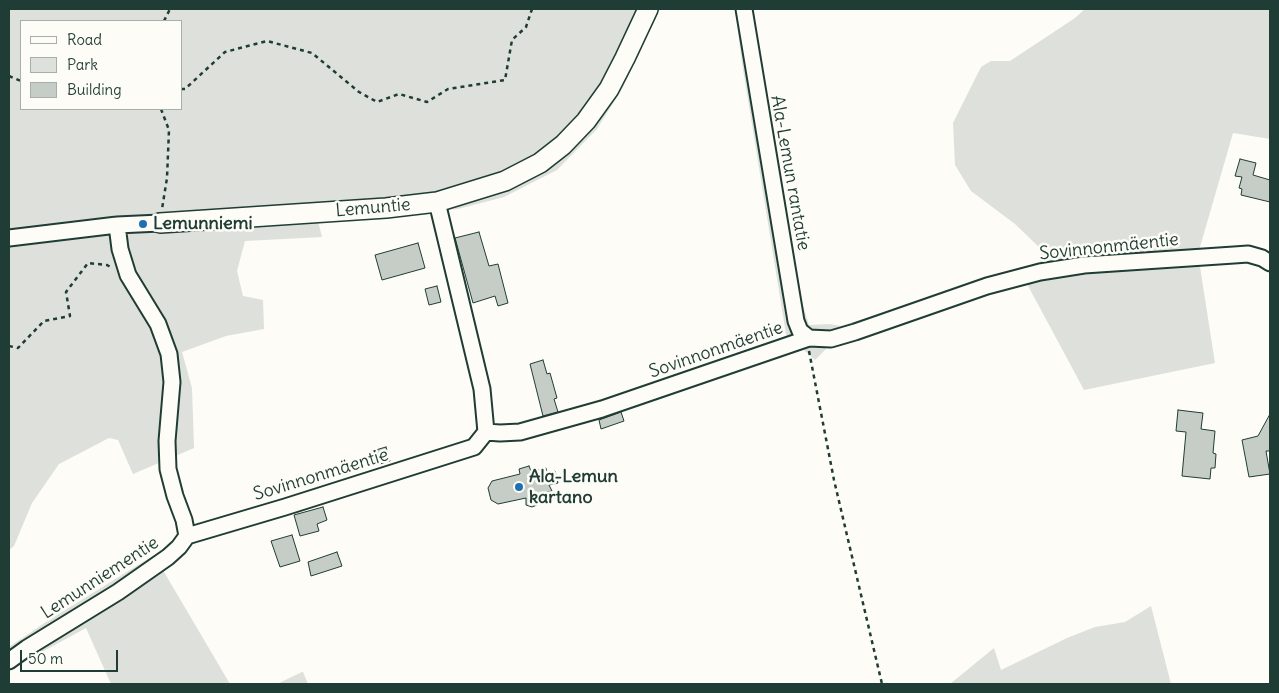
<!DOCTYPE html>
<meta charset="utf-8">
<style>
body{margin:0}
#map{position:relative;width:1279px;height:693px;overflow:hidden;background:#fdfcf7;font-family:Delius,sans-serif}
canvas{display:block}
.frame{position:absolute;inset:0;border:10px solid #1f3d34;pointer-events:none}
.legend{position:absolute;left:20px;top:20px;width:162px;height:90px;box-sizing:border-box;background:#fdfcf7;border:1px solid #a4b0a9;margin:0;padding:6px 9px;list-style:none;font-size:15px;color:#1f3d34}
.legend li{display:flex;align-items:center;gap:10px;height:25px}
.legend b{width:25px;border:1px solid #a4b0a9}
.scale{position:absolute;left:20px;top:650px;width:98px;height:22px;box-sizing:border-box;border:2px solid #1f3d34;border-top:0;padding-left:6px;font-size:15px;line-height:18px;white-space:nowrap;color:#1f3d34;-webkit-text-stroke:4px #fdfcf7;paint-order:stroke}
</style>
<div id="map">
<canvas width="1279" height="693"></canvas>
<div class="frame"></div>
<ul class="legend">
<li><b style="height:6px;background:#fdfcf7"></b>Road</li>
<li><b style="height:14px;background:#dde0db"></b>Park</li>
<li><b style="height:14px;background:#c6cdc7"></b>Building</li>
</ul>
<div class="scale">50 m</div>
</div>
<script>
const ctx = document.querySelector('canvas').getContext('2d');
ctx.lineJoin = 'round';
function paint(path, color) { ctx.fillStyle = color; ctx.fill(path, 'evenodd'); }
const poly = rows => new Path2D(rows.map(r => 'M' + r).join(''));
function strokePath(path, color, width, dash) { ctx.strokeStyle = color; ctx.lineWidth = width; ctx.lineCap = dash ? 'butt' : 'round'; ctx.setLineDash(dash || []); ctx.stroke(path); }
function label(font, color, halo, rows, align = 'center') {
  ctx.font = font + ' Delius,sans-serif'; ctx.lineWidth = 5; ctx.setLineDash([]); ctx.textBaseline = 'middle'; ctx.strokeStyle = halo; ctx.fillStyle = color; for (const [text, x, y, turn = 0] of rows) {
    ctx.save(); ctx.translate(x, y); ctx.rotate((+turn || 0) * Math.PI / 180); ctx.textAlign = isNaN(turn) ? turn : align; if (halo) ctx.strokeText(text, 0, 0); ctx.fillText(text, 0, 0); ctx.restore();
  }
}
paint(poly([
 [9,9,660,9,623,87,597,129,557,170,504,197,458,209,318,221,322,237,245,241,237,271,243,296,263,300,264,329,226,336,182,352,192,388,194,448,133,474,118,440,109,438,59,464,32,503,14,546,9,550],
 [21,21,181,21,181,109,21,109],
 [735,9,753,9,803,306,809,325,830,324,841,326,1040,263,1042,250,1015,224,971,191,955,165,953,123,981,67,991,61,1010,61,1075,18,1085,9,1270,9,1270,139,1233,133,1198,254,1215,363,1084,390,1026,282,830,345,815,360,786,334,742,63],
 [154,555,230,684,111,684,86,628,9,670,9,647,46,622],
 [1151,606,1171,684,950,684,994,648,1001,670,1067,638,1095,627,1125,622],
 [303,672,308,684,277,684,302,672]
]), '#dde0db');
const building = poly([
 [1240,159,1256,163,1253,175,1270,180,1270,202,1241,195,1242,189,1239,188,1242,177,1235,176,1240,159],
 [479,232,489,266,498,264,508,303,498,306,495,296,473,303,455,238,479,232],
 [418,243,425,268,382,280,375,255,418,243],
 [437,286,441,302,429,305,425,289,437,286],
 [543,360,547,374,550,373,557,398,554,399,558,412,543,416,530,364,543,360],
 [1178,410,1203,413,1201,429,1215,431,1213,453,1216,454,1215,468,1211,468,1210,479,1182,476,1186,432,1176,431,1178,410],
 [621,412,624,421,601,429,599,420,621,412],
 [1270,414,1270,451,1266,451,1270,474,1249,477,1242,440,1258,436,1270,414],
 [386,447,390,461,373,466,369,452,386,447],
 [529,466,531,471,546,468,547,474,555,471,558,483,549,485,552,491,543,493,537,505,532,507,526,505,526,498,498,504,491,500,488,488,492,481,520,474,519,469,529,466],
 [323,507,327,520,317,524,319,531,300,536,294,515,323,507],
 [292,535,300,561,280,567,271,541,292,535],
 [337,552,342,566,311,576,308,562,337,552]
]);
paint(building, '#c6cdc7');
strokePath(building, '#1f3d34', 1);
const minor = poly([
 [744,9,796,321,800,331,809,338],
 [437,202,482,389,486,432],
 [9,238,117,225,160,223],
 [187,536,285,507,474,447,486,432,500,433,520,432,602,409,809,338,831,339,855,332,987,286,1040,272,1084,265,1234,255,1248,254,1262,258,1270,263],
 [9,661,27,648,118,592,168,557,179,547,187,536,184,520,175,496,168,469,167,441,172,382,169,354,158,324,128,275,120,249,117,225]
]);
const tertiary = poly([
 [160,223,386,208,437,202,505,181,540,163,563,145,586,121,609,89,625,58,648,9]
]);
strokePath(minor, '#1f3d34', 19);
strokePath(tertiary, '#1f3d34', 22);
strokePath(poly([
 [164,21,170,9],
 [9,76,21,81],
 [181,89,185,89,225,52,267,41,312,53,359,92,377,102,399,94,427,102,448,89,505,80,512,40,526,27,532,9],
 [161,109,169,130,167,178,162,209],
 [9,346,18,348,44,321,70,316,66,292,88,263,107,265,112,268],
 [809,351,834,480,882,684]
]), '#1f3d34', 2.5, [4, 4]);
strokePath(minor, '#fdfcf7', 15);
strokePath(tertiary, '#fdfcf7', 19);
for (const [x, y, r, color] of [
 [143,224,5,"#1f6fb2"],
 [519,487,5,"#1f6fb2"]
]) { const dot = new Path2D(); dot.arc(x, y, r, 0, 2 * Math.PI); ctx.fillStyle = color; ctx.fill(dot); strokePath(dot, '#fdfcf7', 2); }
label('18px', '#1f3d34', '#fdfcf7', [
 ["Ala-Lemun rantatie",790,173,80],
 ["Lemuntie",373,208,-5],
 ["Sovinnonmäentie",1109,247,-6],
 ["Sovinnonmäentie",716,350,-19],
 ["Sovinnonmäentie",321,475,-17],
 ["Lemunniementie",100,578,-33]
]);
label('bold 18px', '#1f3d34', '#fdfcf7', [
 ["Lemunniemi",153,224],
 ["Ala-Lemun",529,477],
 ["kartano",529,498]
], 'left');
</script>
